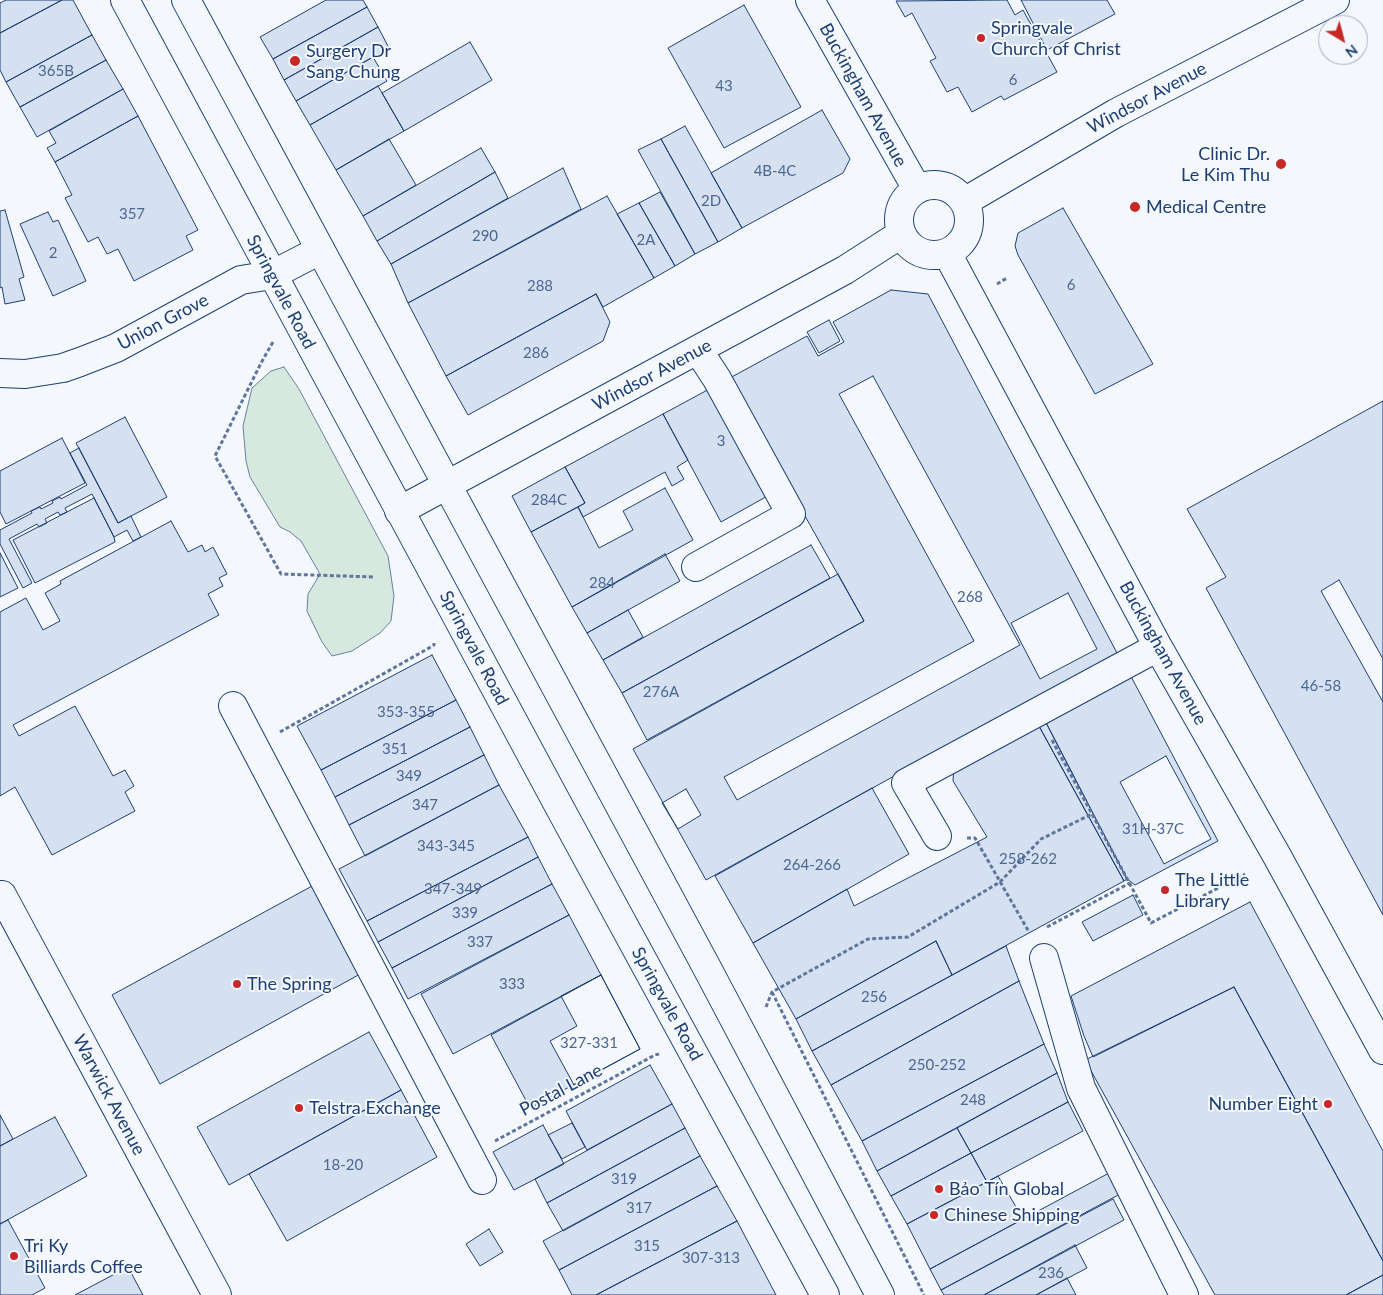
<!DOCTYPE html>
<meta charset="utf-8">
<style>
body{margin:0}
#map{position:relative;width:1383px;height:1295px;overflow:hidden;background:#f4f7fb;font-family:Lato,sans-serif}
canvas{display:block}
.north{position:absolute;left:1318px;top:15px;width:50px;height:50px;box-sizing:border-box;background:#f4f7fb;border:1px solid #9eadc5;border-radius:50%;rotate:143deg;font-size:14px;font-weight:700;line-height:20px;text-align:center;color:#1d3f73}
.north::after{content:'';display:block;margin:auto;width:18px;height:22px;background:#c62828;clip-path:polygon(50% 0,100% 100%,50% 72%,0 100%)}
</style>
<div id="map">
<canvas width="1383" height="1295"></canvas>
<div class="north">N</div>
</div>
<script>
const ctx = document.querySelector('canvas').getContext('2d');
ctx.lineJoin = 'round';
function paint(path, color) { ctx.fillStyle = color; ctx.fill(path, 'evenodd'); }
const poly = rows => new Path2D(rows.map(r => 'M' + r).join(''));
function strokePath(path, color, width, dash) { ctx.strokeStyle = color; ctx.lineWidth = width; ctx.lineCap = dash ? 'butt' : 'round'; ctx.setLineDash(dash || []); ctx.stroke(path); }
function label(font, color, halo, rows, align = 'center') {
  ctx.font = font + ' Lato,sans-serif'; ctx.lineWidth = 4; ctx.setLineDash([]); ctx.textBaseline = 'middle'; ctx.strokeStyle = halo; ctx.fillStyle = color; for (const [text, x, y, turn = 0] of rows) {
    ctx.save(); ctx.translate(x, y); ctx.rotate((+turn || 0) * Math.PI / 180); ctx.textAlign = isNaN(turn) ? turn : align; if (halo) ctx.strokeText(text, 0, 0); ctx.fillText(text, 0, 0); ctx.restore();
  }
}
const green = poly([
 [284,367,299,389,388,556,394,596,391,621,380,633,352,651,332,656,322,642,307,611,308,594,320,574,301,541,290,532,280,527,250,477,246,461,243,426,252,388,271,371,284,367]
]);
paint(green, '#d7e8df');
strokePath(green, '#687fa3', 1);
const building = poly([
 [6,0,62,0,0,33,0,3,6,0],
 [62,0,73,0,92,35,6,82,0,70,0,33,62,0],
 [326,0,363,0,367,7,273,59,260,37,326,0],
 [1007,0,1015,15,1023,10,1057,72,1004,100,1001,96,972,112,958,87,947,92,930,61,936,58,912,13,905,17,896,1,1007,0],
 [1021,0,1107,0,1115,14,1047,50,1021,0],
 [744,5,801,107,724,148,668,48,744,5],
 [367,7,378,27,284,80,273,59,367,7],
 [378,27,389,48,296,101,284,80,378,27],
 [92,35,106,60,20,107,6,82,92,35],
 [470,42,492,80,404,131,382,93,470,42],
 [373,57,387,81,310,125,296,101,373,57],
 [106,60,123,89,37,137,20,107,106,60],
 [378,86,404,131,336,170,310,125,378,86],
 [123,89,138,116,55,162,47,148,56,143,49,131,123,89],
 [822,110,850,159,843,173,742,228,711,173,822,110],
 [138,116,198,230,186,236,193,250,134,281,118,249,107,254,98,237,88,242,65,198,72,195,55,162,138,116],
 [685,126,742,228,718,242,661,139,685,126],
 [389,139,416,185,363,216,336,170,389,139],
 [661,139,718,242,695,254,638,150,661,139],
 [481,148,495,172,377,241,363,216,481,148],
 [563,168,581,209,408,303,391,264,563,168],
 [495,172,508,198,391,264,377,241,495,172],
 [660,192,695,254,675,266,639,203,660,192],
 [607,196,654,278,603,307,596,294,446,376,408,303,607,196],
 [639,203,675,266,654,278,617,214,639,203],
 [1063,208,1153,364,1095,394,1018,255,1015,246,1018,233,1063,208],
 [5,210,24,277,19,279,25,300,5,304,2,287,0,288,0,211,5,210],
 [48,212,53,222,58,220,86,281,53,296,20,224,48,212],
 [891,290,928,294,1117,653,706,880,633,749,864,621,728,379,807,336,818,356,844,342,833,322,891,290],
 [596,294,610,322,603,341,468,415,446,376,596,294],
 [829,320,840,341,819,353,807,332,829,320],
 [873,376,1020,645,737,800,724,777,974,641,839,394,873,376],
 [713,387,771,494,721,522,663,414,713,387],
 [1383,401,1383,915,1206,588,1226,577,1187,509,1383,401],
 [663,414,688,460,677,467,684,479,672,486,665,472,583,517,578,507,585,503,565,467,663,414],
 [125,417,167,497,118,523,76,443,125,417],
 [62,438,85,483,6,524,0,512,0,471,62,438],
 [79,448,118,523,131,516,141,537,133,541,127,530,114,537,92,494,65,508,67,512,60,515,58,512,45,519,47,523,39,527,37,524,9,539,32,583,23,588,0,544,0,530,32,513,31,511,40,507,41,509,53,503,52,501,60,497,61,499,87,485,70,453,79,448],
 [565,467,585,503,531,532,512,496,565,467],
 [665,488,693,540,572,607,531,532,578,507,599,548,633,530,623,511,665,488],
 [94,498,114,537,115,542,35,583,13,540,94,498],
 [171,521,188,552,202,545,205,552,213,547,227,574,219,578,223,586,208,594,219,615,13,725,19,736,75,706,113,776,125,770,134,786,125,792,135,811,52,855,15,787,0,796,0,612,26,598,43,630,60,621,45,593,61,584,60,581,171,521],
 [811,545,830,578,622,693,603,660,811,545],
 [0,553,18,588,0,597,0,553],
 [665,554,680,581,587,633,572,607,665,554],
 [838,574,864,621,647,740,622,693,838,574],
 [1339,580,1383,659,1383,702,1321,591,1339,580],
 [1068,593,1097,649,1040,679,1011,623,1068,593],
 [628,610,643,637,603,660,587,633,628,610],
 [432,655,456,700,321,770,297,726,432,655],
 [1126,667,1218,841,1135,885,1127,879,1041,713,1126,667],
 [456,700,470,727,335,797,321,770,456,700],
 [1041,713,1127,879,1124,881,1034,717,1041,713],
 [1034,717,1124,881,952,975,936,941,796,1019,753,943,847,889,854,906,987,837,953,781,954,763,1034,717],
 [470,727,484,755,349,825,335,797,470,727],
 [484,755,499,785,365,856,349,825,484,755],
 [1166,756,1211,839,1164,864,1120,782,1166,756],
 [499,785,528,837,367,921,339,869,499,785],
 [872,788,909,854,753,943,715,876,872,788],
 [686,789,701,815,678,829,662,803,686,789],
 [528,837,538,857,378,942,367,921,528,837],
 [538,857,552,884,392,968,378,942,538,857],
 [552,884,569,915,408,999,392,968,552,884],
 [314,885,362,973,160,1084,112,995,314,885],
 [1133,895,1143,915,1093,941,1082,922,1133,895],
 [1250,902,1383,1151,1383,1261,1234,987,1093,1057,1084,1036,1071,996,1250,902],
 [569,915,601,975,453,1054,421,994,569,915],
 [936,941,952,975,812,1051,796,1019,936,941],
 [1006,946,1019,981,831,1085,812,1051,1006,946],
 [601,975,640,1049,574,1085,550,1041,577,1026,561,996,601,975],
 [601,975,640,1049,530,1108,491,1035,601,975],
 [1019,981,1044,1044,862,1141,831,1085,1019,981],
 [1234,987,1383,1261,1383,1275,1346,1295,1215,1295,1085,1060,1234,987],
 [369,1032,401,1090,229,1185,197,1127,369,1032],
 [1044,1044,1057,1073,877,1171,862,1141,1044,1044],
 [650,1065,672,1104,587,1150,566,1111,650,1065],
 [1057,1073,1068,1102,971,1153,957,1128,1057,1073],
 [401,1090,437,1157,287,1241,249,1174,401,1090],
 [1068,1102,1083,1131,987,1182,971,1153,1068,1102],
 [672,1104,685,1128,547,1203,535,1179,672,1104],
 [0,1115,13,1139,0,1146,0,1115],
 [55,1117,87,1176,0,1224,0,1146,55,1117],
 [572,1123,585,1147,562,1159,548,1135,572,1123],
 [543,1125,564,1164,514,1190,493,1152,543,1125],
 [685,1128,700,1156,563,1231,547,1203,685,1128],
 [957,1128,971,1153,891,1196,877,1171,957,1128],
 [971,1153,987,1182,907,1224,891,1196,971,1153],
 [700,1156,717,1186,559,1270,543,1241,700,1156],
 [1109,1173,1120,1194,941,1290,930,1269,1109,1173],
 [998,1176,1023,1219,930,1269,907,1224,998,1176],
 [717,1186,737,1221,596,1295,572,1295,559,1270,717,1186],
 [1113,1199,1124,1220,984,1295,944,1295,941,1290,1113,1199],
 [8,1220,45,1288,32,1295,0,1295,0,1224,8,1220],
 [737,1221,776,1295,596,1295,737,1221],
 [489,1229,503,1252,480,1266,466,1244,489,1229],
 [1075,1245,1087,1268,1036,1295,984,1295,1075,1245],
 [128,1267,143,1295,75,1295,128,1267],
 [1383,1275,1383,1295,1346,1295,1383,1275],
 [1067,1278,1076,1295,1036,1295,1067,1278]
]);
paint(building, '#d5e0f0');
strokePath(building, '#1d3f73', 1);
const minor = poly([
 [810,0,917,189],
 '899 220a35 35 0 1 1 70 0a35 35 0 1 1-70 0Z',
 [964,202,1116,113,1335,0],
 [947,253,1158,647,1277,856,1383,1050],
 [0,373,25,374,63,368,80,362,116,348,241,280,272,275,320,250],
 [399,511,845,270,901,234],
 [696,567,791,514,717,379,698,350],
 [233,706,482,1180],
 [937,836,906,783,1158,647],
 [2,895,217,1295],
 [1044,958,1081,1088,1184,1295]
]);
const highway = poly([
 [125,0,561,810,825,1295],
 [186,0,706,966,880,1295]
]);
strokePath(minor, '#1d3f73', 30);
strokePath(highway, '#1d3f73', 30);
strokePath(poly([
 [997,284,1007,278],
 [273,342,261,363,215,456,281,574,374,577],
 [280,732,422,652,434,645,434,643],
 [1052,740,1151,923,1245,874],
 [967,838,975,838,1029,932],
 [1047,927,1130,883],
 [772,992,924,1295],
 [766,1007,772,992,868,939,908,937,1000,882,1041,839,1092,814],
 [495,1141,655,1055,659,1054]
]), '#5e769c', 3, [4, 2.5]);
strokePath(minor, '#f4f7fb', 28);
strokePath(highway, '#f4f7fb', 28);
for (const [x, y, r, color] of [
 [981,38,5,"#c62828"],
 [295,61,6,"#c62828"],
 [1281,164,6,"#c62828"],
 [1135,207,6,"#c62828"],
 [1165,890,5,"#c62828"],
 [237,984,5,"#c62828"],
 [1328,1104,5,"#c62828"],
 [299,1108,5,"#c62828"],
 [939,1189,5,"#c62828"],
 [934,1215,5,"#c62828"],
 [14,1256,5,"#c62828"]
]) { const dot = new Path2D(); dot.arc(x, y, r, 0, 2 * Math.PI); ctx.fillStyle = color; ctx.fill(dot); strokePath(dot, '#f4f7fb', 2); }
label('15px', '#4b6792', null, [
 ["365B",56,71],
 ["6",1013,80],
 ["43",724,86],
 ["4B-4C",775,171],
 ["2D",711,201],
 ["357",132,214],
 ["290",485,236],
 ["2A",646,240],
 ["2",53,253],
 ["6",1071,285],
 ["288",540,286],
 ["286",536,353],
 ["3",721,441],
 ["284C",549,500],
 ["284",602,583],
 ["268",970,597],
 ["46-58",1321,686],
 ["276A",661,692],
 ["353-355",406,712],
 ["351",395,749],
 ["349",409,776],
 ["347",425,805],
 ["31H-37C",1153,829],
 ["343-345",446,846],
 ["258-262",1028,859],
 ["264-266",812,865],
 ["347-349",453,889],
 ["339",465,913],
 ["337",480,942],
 ["333",512,984],
 ["256",874,997],
 ["327-331",589,1043],
 ["250-252",937,1065],
 ["248",973,1100],
 ["18-20",343,1165],
 ["319",624,1179],
 ["317",639,1208],
 ["315",647,1246],
 ["307-313",711,1258],
 ["236",1051,1273]
]);
label('18px', '#1d3f73', '#f4f7fb', [
 ["Springvale",991,28],
 ["Church of Christ",991,49],
 ["Surgery Dr",306,51],
 ["Sang Chung",306,72],
 ["Clinic Dr.",1270,154,"right"],
 ["Le Kim Thu",1270,175,"right"],
 ["Medical Centre",1146,207],
 ["The Little",1175,880],
 ["Library",1175,901],
 ["The Spring",247,984],
 ["Number Eight",1318,1104,"right"],
 ["Telstra Exchange",309,1108],
 ["Bảo Tín Global",949,1189],
 ["Chinese Shipping",944,1215],
 ["Tri Ky",24,1246],
 ["Billiards Coffee",24,1267]
], 'left');
label('18px', '#1d3f73', '#f4f7fb', [
 ["Buckingham Avenue",863,95,61],
 ["Windsor Avenue",1147,98,-28],
 ["Springvale Road",281,292,62],
 ["Union Grove",163,322,-28],
 ["Windsor Avenue",652,375,-28],
 ["Springvale Road",474,648,62],
 ["Buckingham Avenue",1163,653,61],
 ["Springvale Road",667,1004,61],
 ["Postal Lane",561,1090,-28],
 ["Warwick Avenue",109,1095,62]
]);
</script>
